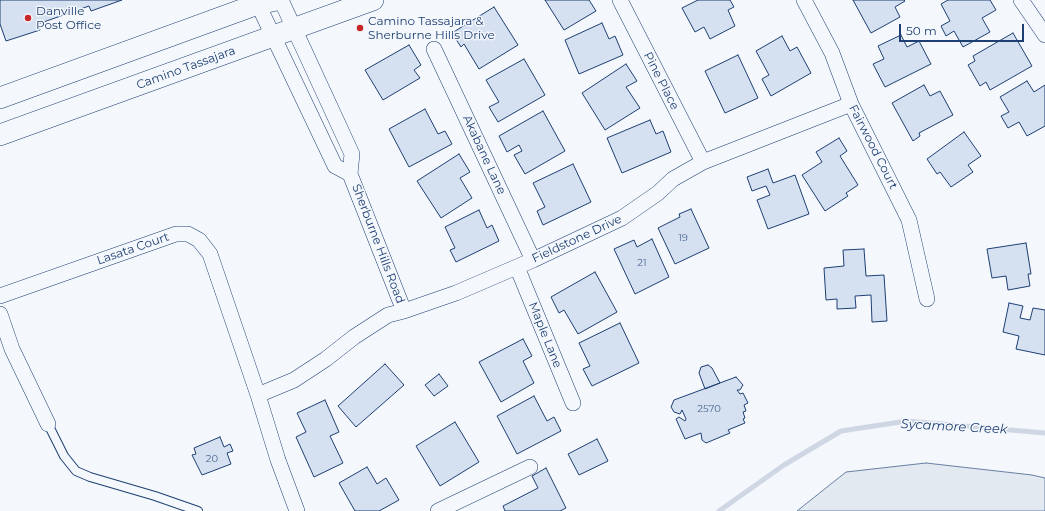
<!DOCTYPE html>
<style>
body{margin:0}
#map{position:relative;width:1045px;height:511px;overflow:hidden;background:#f4f7fb;font-family:Montserrat,sans-serif}
canvas{display:block}
.scale{position:absolute;left:899px;top:24px;width:125px;height:18px;box-sizing:border-box;border:2px solid #1d3f73;border-top:0;padding-left:5px;font-size:12px;line-height:14px;white-space:nowrap;color:#1d3f73;-webkit-text-stroke:3px #f4f7fb;paint-order:stroke}
</style>
<div id="map">
<canvas width="1045" height="511"></canvas>
<div class="scale">50 m</div>
</div>
<script>
const ctx = document.querySelector('canvas').getContext('2d');
ctx.lineJoin = 'round';
function paint(path, color) { ctx.fillStyle = color; ctx.fill(path, 'evenodd'); }
const poly = rows => new Path2D(rows.map(r => 'M' + r).join(''));
function strokePath(path, color, width, dash) { ctx.strokeStyle = color; ctx.lineWidth = width; ctx.lineCap = dash ? 'butt' : 'round'; ctx.setLineDash(dash || []); ctx.stroke(path); }
function label(font, color, halo, rows, align = 'center') {
  ctx.font = font + ' Montserrat,sans-serif'; ctx.lineWidth = 3; ctx.setLineDash([]); ctx.textBaseline = 'middle'; ctx.strokeStyle = halo; ctx.fillStyle = color; for (const [text, x, y, turn = 0] of rows) {
    ctx.save(); ctx.translate(x, y); ctx.rotate((+turn || 0) * Math.PI / 180); ctx.textAlign = isNaN(turn) ? turn : align; if (halo) ctx.strokeText(text, 0, 0); ctx.fillText(text, 0, 0); ctx.restore();
  }
}
const green = poly([
 [926,463,1032,475,1045,478,1045,511,797,511,846,472,926,463]
]);
paint(green, '#e3e9f0');
strokePath(green, '#687fa3', 1);
strokePath(poly([
 [719,511,784,465,841,431,907,421,1045,433]
]), '#cfd7e4', 5);
const building = poly([
 [0,0,122,0,91,11,89,6,38,24,40,30,6,41,0,24,0,0],
 [545,0,589,0,596,11,564,30,545,0],
 [698,0,730,0,734,7,728,10,735,26,710,39,704,27,695,32,682,8,698,0],
 [853,0,904,0,905,1,895,7,900,17,871,33,853,0],
 [948,0,990,0,996,10,982,18,990,32,963,47,954,31,946,36,941,26,950,21,941,4,948,0],
 [494,7,518,45,479,69,464,44,461,47,452,33,494,7],
 [602,23,609,39,615,36,623,55,579,74,565,40,602,23],
 [1013,33,1032,66,990,90,986,82,980,86,968,65,975,61,973,56,1013,33],
 [901,35,907,47,919,41,931,64,885,87,873,64,884,59,878,46,901,35],
 [782,36,790,51,797,47,811,73,771,96,762,79,769,75,756,51,782,36],
 [409,45,421,65,414,70,420,78,383,100,365,70,409,45],
 [738,55,758,98,725,113,705,71,738,55],
 [524,59,545,95,498,122,489,107,499,102,486,80,524,59],
 [626,64,637,81,626,87,640,108,605,130,582,93,626,64],
 [1027,81,1034,92,1045,85,1045,126,1027,136,1019,122,1008,128,1001,116,1009,112,1000,97,1027,81],
 [924,85,930,96,940,91,953,115,919,133,920,136,913,141,892,103,924,85],
 [425,109,438,134,445,131,452,144,409,167,389,129,425,109],
 [543,111,565,151,525,174,514,155,522,151,519,145,507,152,499,136,543,111],
 [650,120,656,134,663,131,671,152,622,173,607,138,650,120],
 [964,132,981,156,968,165,973,172,951,187,940,172,937,174,927,159,964,132],
 [839,138,847,151,840,156,858,185,846,193,848,196,825,211,802,175,822,162,816,152,839,138],
 [459,154,470,172,460,178,472,198,441,218,417,181,459,154],
 [573,164,591,202,543,225,537,211,545,207,533,183,573,164],
 [768,169,773,183,795,175,809,214,768,229,757,200,770,195,766,186,752,191,747,177,768,169],
 [691,209,709,248,675,264,658,228,680,217,679,214,691,209],
 [479,210,487,228,492,225,499,241,456,262,450,250,455,248,445,227,479,210],
 [652,239,669,277,635,294,614,249,634,240,637,247,652,239],
 [1026,243,1031,274,1028,274,1030,286,1008,290,1006,276,992,278,987,249,1026,243],
 [864,249,866,276,884,275,887,321,872,322,871,295,855,296,856,308,837,309,837,299,826,300,824,268,844,266,843,250,864,249],
 [595,272,617,312,578,334,564,310,559,313,551,297,595,272],
 [1009,303,1023,306,1020,318,1030,320,1033,308,1045,310,1045,355,1016,349,1019,336,1003,332,1009,303],
 [620,323,639,363,592,386,583,369,590,366,579,343,620,323],
 [523,339,532,356,523,361,534,383,501,402,479,362,523,339],
 [385,364,404,385,356,427,338,406,385,364],
 [708,365,712,368,720,383,705,389,699,373,701,367,708,365],
 [439,374,448,386,434,396,425,385,439,374],
 [736,377,743,385,740,390,737,390,740,394,743,393,748,403,744,405,746,411,743,412,745,418,743,419,745,423,728,430,730,433,706,443,702,440,701,433,685,439,676,419,679,417,685,421,686,419,682,410,680,414,674,412,671,407,674,400,736,377],
 [534,396,547,421,554,417,561,431,517,454,497,416,534,396],
 [325,400,339,432,330,436,343,463,314,477,296,437,306,432,297,413,325,400],
 [455,422,479,462,440,486,416,446,455,422],
 [220,437,224,447,230,444,233,451,227,453,231,464,202,475,192,455,196,454,194,448,220,437],
 [597,439,608,461,579,475,568,454,597,439],
 [367,467,377,484,386,478,399,500,379,511,355,511,339,483,367,467],
 [546,468,566,508,560,511,505,511,503,506,538,488,532,476,546,468]
]);
paint(building, '#d5e0f0');
strokePath(building, '#1d3f73', 1);
const lane = poly([
 [48,424,64,456,76,471,90,477,155,496,198,511]
]);
const street = poly([
 [256,0,335,166,350,174],
 [620,0,703,162],
 [804,0,832,53,851,104,909,220,927,299],
 [1021,0,1045,35],
 [434,49,533,260],
 [517,267,573,403],
 [0,296,176,234,188,234,199,240,210,254,258,395,278,460,297,511],
 [404,311,456,293,533,260,622,218,658,193,673,179,703,162,851,104],
 [0,314,12,349,48,424],
 [258,395,294,380,326,359,354,337,388,315,404,311,350,174,352,154,281,0],
 [438,511,530,467]
]);
const secondary = poly([
 [0,98,258,4,276,0],
 [0,135,373,0]
]);
strokePath(lane, '#1d3f73', 10);
strokePath(street, '#1d3f73', 16);
strokePath(secondary, '#1d3f73', 22);
strokePath(lane, '#f4f7fb', 8);
strokePath(street, '#f4f7fb', 15);
strokePath(secondary, '#f4f7fb', 21);
for (const [x, y, r, color] of [
 [28,18,4,"#c62828"],
 [360,28,4,"#c62828"]
]) { const dot = new Path2D(); dot.arc(x, y, r, 0, 2 * Math.PI); ctx.fillStyle = color; ctx.fill(dot); strokePath(dot, '#f4f7fb', 1.5); }
label('10px', '#4b6792', null, [
 ["19",683,238],
 ["21",642,263],
 ["2570",709,409],
 ["20",212,459]
]);
label('12px', '#1d3f73', '#f4f7fb', [
 ["Danville",36,11],
 ["Post Office",36,25],
 ["Camino Tassajara &",368,21],
 ["Sherburne Hills Drive",368,35]
], 'left');
label('12px', '#1d3f73', '#f4f7fb', [
 ["Camino Tassajara",186,68,-20],
 ["Pine Place",661,81,63],
 ["Fairwood Court",873,147,63],
 ["Akabane Lane",484,155,65],
 ["Fieldstone Drive",577,239,-25],
 ["Sherburne Hills Road",378,244,69],
 ["Lasata Court",133,249,-19],
 ["Maple Lane",545,335,68]
]);
label('italic 13px', '#1d3f73', '#f4f7fb', [
 ["Sycamore Creek",954,427,3]
]);
</script>
